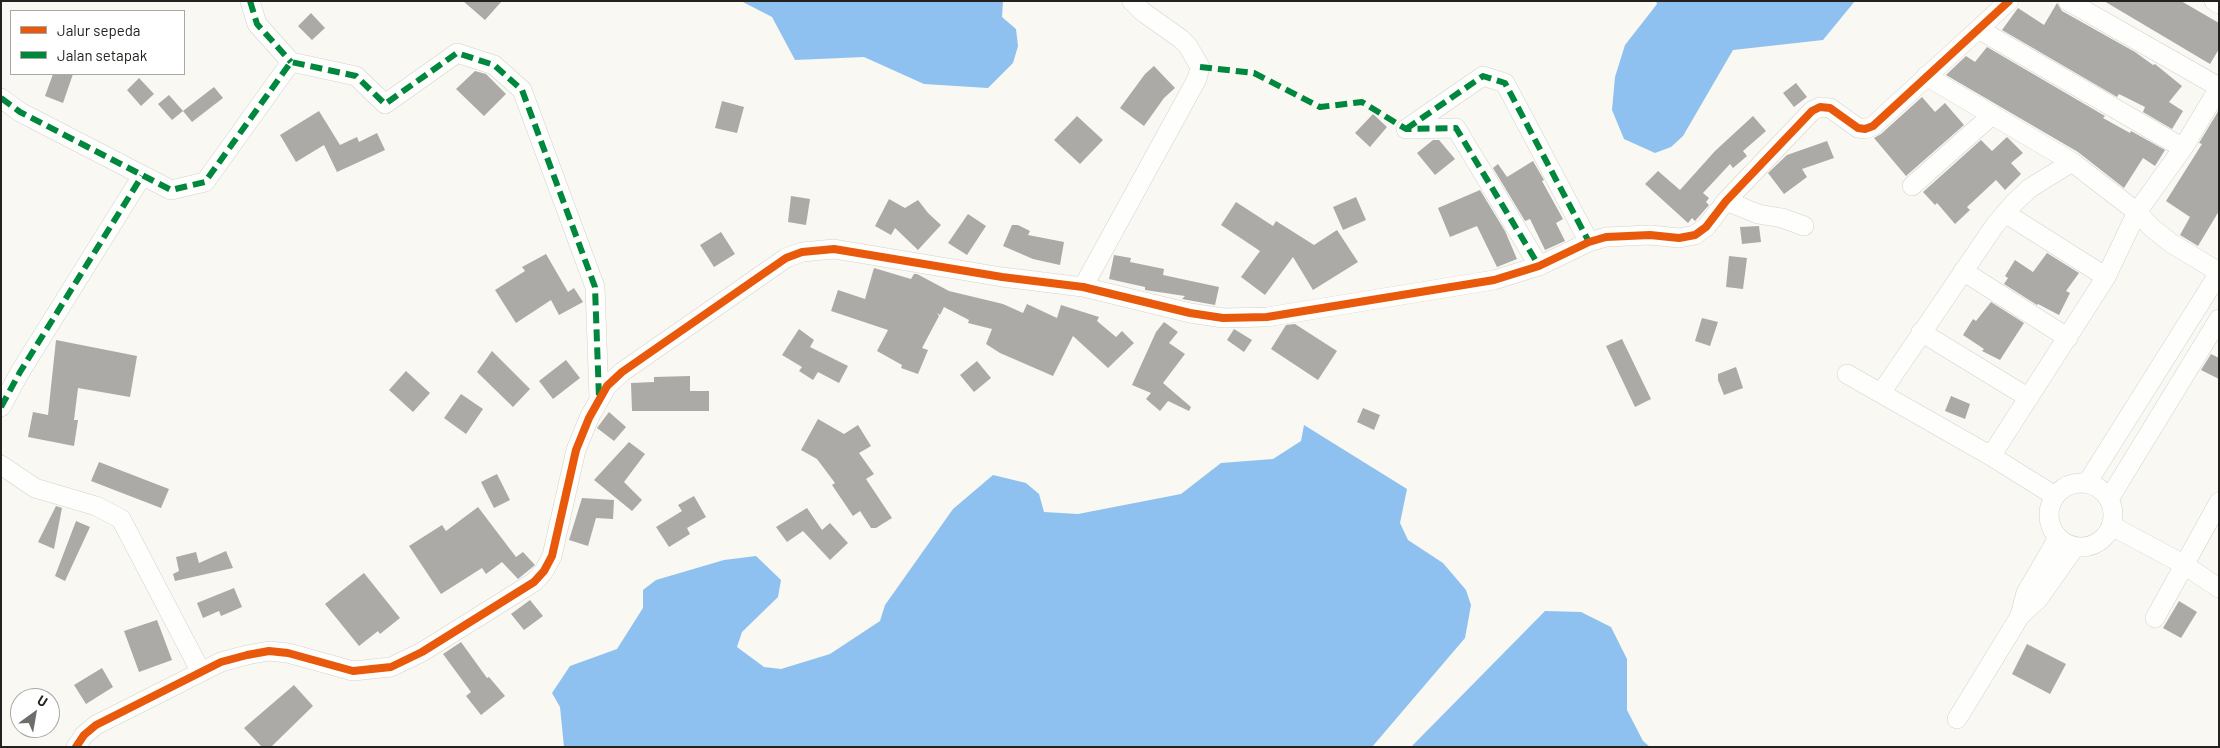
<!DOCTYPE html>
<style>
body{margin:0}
#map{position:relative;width:2220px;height:748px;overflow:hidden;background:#f9f8f2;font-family:Barlow,sans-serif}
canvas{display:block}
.frame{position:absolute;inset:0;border:2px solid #23221e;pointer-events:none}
.legend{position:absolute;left:10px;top:10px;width:175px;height:65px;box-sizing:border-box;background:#fff;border:1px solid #a7a7a5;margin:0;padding:6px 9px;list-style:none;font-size:15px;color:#23221e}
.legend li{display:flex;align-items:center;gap:10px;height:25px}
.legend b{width:25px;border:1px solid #a7a7a5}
.north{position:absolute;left:10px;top:688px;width:50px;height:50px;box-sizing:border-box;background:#fff;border:1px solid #a7a7a5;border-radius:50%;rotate:32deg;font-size:14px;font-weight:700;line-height:20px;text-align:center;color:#23221e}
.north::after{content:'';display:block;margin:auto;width:18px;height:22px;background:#6e6d68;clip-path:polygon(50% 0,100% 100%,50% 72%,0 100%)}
</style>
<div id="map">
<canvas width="2220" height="748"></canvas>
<div class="frame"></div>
<ul class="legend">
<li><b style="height:6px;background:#e8590c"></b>Jalur sepeda</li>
<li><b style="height:6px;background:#00873e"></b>Jalan setapak</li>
</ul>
<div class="north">U</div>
</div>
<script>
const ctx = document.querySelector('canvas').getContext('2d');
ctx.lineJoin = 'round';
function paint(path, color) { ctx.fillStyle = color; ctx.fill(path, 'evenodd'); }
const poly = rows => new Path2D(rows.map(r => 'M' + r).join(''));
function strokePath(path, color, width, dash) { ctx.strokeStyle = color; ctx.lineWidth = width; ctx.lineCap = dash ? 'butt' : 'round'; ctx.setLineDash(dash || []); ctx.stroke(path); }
paint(poly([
 [741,1,1003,1,1002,17,1016,29,1018,46,1013,63,988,88,924,84,864,57,795,60,772,17],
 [1656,1,1855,1,1823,40,1733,50,1683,136,1671,147,1655,153,1624,139,1612,110,1615,77,1625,45,1657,4],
 [1304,425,1407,489,1400,523,1408,540,1443,563,1466,590,1471,605,1465,638,1372,747,564,747,560,707,552,693,570,666,617,649,643,608,643,590,656,580,724,560,756,556,781,580,778,597,742,632,737,647,764,667,781,669,830,654,880,621,885,605,953,509,993,475,1026,483,1039,494,1044,512,1078,514,1181,494,1221,463,1273,459,1301,441],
 [1545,611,1581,612,1611,627,1627,659,1627,710,1643,741,1650,747,1411,747]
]), '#8ec1ef');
paint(poly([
 [463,1,502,1,485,20],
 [2104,1,2181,1,2219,23,2219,49,2210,64],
 [2057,3,2062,11,2135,52,2153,65,2155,64,2182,86,2169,102,2183,111,2172,129,2143,112,2145,107,2119,94,2117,97,2002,30,2018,8,2044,25],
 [311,13,325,28,312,40,298,26],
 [1987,47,2105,116,2103,118,2130,133,2131,131,2165,150,2155,166,2143,158,2124,188,2078,152,1946,75,1966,56,1975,62],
 [1154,66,1175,88,1164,98,1144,126,1120,108,1145,74],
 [475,71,486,74,506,94,484,116,456,89],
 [53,74,73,74,63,103,45,96],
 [139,78,154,94,141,106,127,90],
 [1796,83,1807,97,1794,107,1783,93],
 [214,87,223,98,192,122,183,111],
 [169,95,183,111,172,120,158,104],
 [1922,97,1935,112,1945,103,1964,125,1906,176,1874,138,1881,134],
 [722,101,744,107,737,133,715,128],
 [2219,110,2219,211,2198,246,2180,235,2190,217,2166,201,2202,144,2199,143],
 [319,111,340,145,357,137,359,142,377,133,385,150,337,172,324,145,296,162,280,135],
 [1373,114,1387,127,1370,147,1355,133],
 [1077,116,1103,140,1080,164,1054,140],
 [1753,116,1766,131,1743,151,1747,156,1733,168,1730,164,1703,193,1709,198,1706,202,1709,205,1695,221,1692,218,1688,223,1645,184,1658,171,1680,190,1715,151],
 [2007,137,2023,153,2011,163,2021,174,2005,190,1996,180,1967,207,1970,210,1955,224,1937,203,1935,205,1923,192,1981,140,1992,151],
 [1433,140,1439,140,1455,159,1435,175,1417,153],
 [1827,141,1834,158,1802,169,1807,177,1784,194,1768,173,1787,155],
 [1533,161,1544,180,1542,181,1563,219,1556,223,1565,241,1545,250,1530,219,1525,221,1493,168,1498,164,1507,177],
 [1480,190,1505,231,1517,259,1497,267,1477,226,1450,237,1438,208],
 [791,196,810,199,806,225,788,222],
 [1356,197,1366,220,1343,230,1333,207],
 [889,199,905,208,918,200,928,213,941,225,918,250,895,228,891,235,875,226],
 [1236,202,1273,226,1276,221,1314,245,1337,230,1358,262,1313,290,1293,257,1265,295,1241,277,1260,251,1221,225],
 [968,214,986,226,967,255,948,243],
 [1012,225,1018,225,1030,231,1028,235,1064,242,1060,265,1033,259,1003,246],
 [1759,226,1761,242,1742,244,1740,227],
 [721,232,735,254,714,267,700,245],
 [2047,253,2079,273,2066,291,2070,293,2059,315,2038,304,2037,305,2004,284,2008,278,2005,276,2015,260,2033,272],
 [546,254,568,292,574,288,583,302,559,315,551,300,516,323,495,290,525,271,522,267],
 [1114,255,1131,258,1130,262,1164,269,1163,275,1219,287,1215,305,1182,299,1185,296,1145,290,1145,287,1109,279],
 [1729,256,1747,258,1743,289,1726,287],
 [874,268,911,279,914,274,917,274,949,291,1003,304,1023,313,1027,304,1057,318,1061,305,1099,317,1097,321,1116,337,1122,331,1134,343,1108,368,1073,336,1053,376,1000,353,986,344,992,329,968,323,969,320,944,307,940,315,937,313,939,316,922,348,928,350,918,374,901,368,902,365,877,351,888,330,831,311,838,290,865,299],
 [1991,302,2024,323,2000,360,1982,351,1984,349,1963,335,1973,319,1976,321],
 [1702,318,1718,322,1710,346,1695,341],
 [1164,322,1178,332,1169,343,1185,354,1163,383,1191,407,1189,411,1168,401,1160,411,1146,399,1151,393,1132,385,1156,332],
 [1295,324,1337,351,1318,380,1271,349,1286,325],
 [799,329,814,340,810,347,848,366,839,383,818,372,813,380,799,371,802,367,782,355],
 [1234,329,1252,340,1244,352,1227,340],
 [1622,339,1651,399,1635,407,1606,346],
 [56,340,137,356,130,397,78,388,74,420,78,420,74,446,28,437,33,412,48,415],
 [492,351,530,389,513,407,477,372],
 [2211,354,2219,358,2219,379,2201,370],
 [566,360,580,378,553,399,539,381],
 [977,361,991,378,974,392,960,375],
 [1736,367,1743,388,1724,395,1718,380,1718,374],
 [406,371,430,393,413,412,389,390],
 [690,376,690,391,709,391,709,411,632,411,631,383,654,382,654,377],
 [461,394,483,409,466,434,444,418],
 [1951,396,1970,404,1965,419,1945,411],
 [1363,408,1380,415,1374,430,1357,422],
 [609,412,626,427,614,441,597,428],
 [818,419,844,434,858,425,871,446,859,453,874,474,866,479,892,518,876,528,871,528,860,511,853,516,832,485,835,483,817,459,801,450],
 [629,442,645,454,624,482,642,500,632,511,594,480],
 [99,462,169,489,161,508,91,481],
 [497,474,510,500,494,508,481,482],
 [694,496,706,517,687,528,690,534,669,547,656,527,682,511,678,505],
 [582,498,614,500,613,519,596,518,588,546,569,540],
 [56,506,62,508,54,549,38,542],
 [478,507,516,557,523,552,535,565,518,579,502,562,486,574,482,568,441,594,409,546,442,525,446,531],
 [807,508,822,530,830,523,848,543,830,560,803,531,787,542,776,527],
 [76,521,90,527,65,581,55,576],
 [226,551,233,568,175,581,173,574,179,571,176,557,196,552,199,563],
 [364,573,400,618,380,634,378,631,359,646,325,604],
 [234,588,242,607,221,616,219,611,203,618,197,603],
 [530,600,543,616,524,630,511,614],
 [2179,601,2197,612,2181,638,2163,628],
 [157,620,172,660,139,672,124,631],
 [461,642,487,678,489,677,505,696,481,715,466,696,471,692,443,654],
 [2027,644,2066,664,2050,694,2012,674],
 [102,668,113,687,86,704,74,685],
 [294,685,313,706,271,747,262,747,244,728]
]), '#abaaa6');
const minor = poly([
 [250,1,257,24,291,62],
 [2068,1,2219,87],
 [2214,1,2219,4],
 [1980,30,2183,148],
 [1926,76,2072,162,2137,212,2152,228,2171,243,2219,272],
 [1,98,20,112,171,190,205,182,291,62,356,76,385,104,457,53,494,65,522,90,595,287,599,398],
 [1406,129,1483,76,1505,83,1589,242],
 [1406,129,1456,128,1539,266],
 [1912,186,1991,116],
 [1726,201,1758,214,1782,218,1804,226],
 [2005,213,2106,277],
 [1963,271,2068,338],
 [1083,287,1197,79,1200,67,1188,46,1181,39,1143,12,1132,1],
 [1921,332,2029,398],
 [1847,374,1991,456],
 [1881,393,1995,225,2014,203,2030,188,2072,162],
 [1,407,20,372,142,176],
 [1,465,35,488,96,506,121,519,201,672],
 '2049 515a32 32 0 1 1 64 0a32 32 0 1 1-64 0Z',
 [2087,483,2219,273],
 [2055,496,1991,456,2106,277,2137,212,2183,148,2219,88],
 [2109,499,2219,319],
 [2112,526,2183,564,2219,588],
 [2020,615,2026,593,2058,538],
 [2155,618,2219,502],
 [1957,719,2020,616,2039,598,2075,547],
 [76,747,84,735,96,725,221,662,247,655,269,651,288,653,353,671,391,667,422,652,534,582,544,571,552,556,576,450,589,418,607,386,622,372,786,258,802,252,834,249,1002,277,1083,287,1190,313,1223,318,1267,317,1494,280,1539,266,1589,242,1606,237,1650,235,1679,238,1695,235,1706,227,1726,201,1812,111,1820,107,1830,108,1858,128,1865,129,1873,126,2009,1]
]);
strokePath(minor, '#d3d2ce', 20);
strokePath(minor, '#fefefd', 19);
strokePath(poly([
 [250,1,257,24,291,62],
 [1200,67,1254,73,1320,107,1362,102,1406,129,1456,128,1539,266],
 [1,98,20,112,171,190,205,182,291,62,356,76,385,104,457,53,494,65,522,90,595,287,599,398],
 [1406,129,1483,76,1505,83,1589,242],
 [1,407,20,372,142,176]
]), '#00873e', 6, [12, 6]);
strokePath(poly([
 [76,747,84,735,96,725,221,662,247,655,269,651,288,653,353,671,391,667,422,652,534,582,544,571,552,556,576,450,589,418,607,386,622,372,786,258,802,252,834,249,1002,277,1083,287,1190,313,1223,318,1267,317,1494,280,1539,266,1589,242,1606,237,1650,235,1679,238,1695,235,1706,227,1726,201,1812,111,1820,107,1830,108,1858,128,1865,129,1873,126,2009,1]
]), '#e8590c', 8);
</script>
